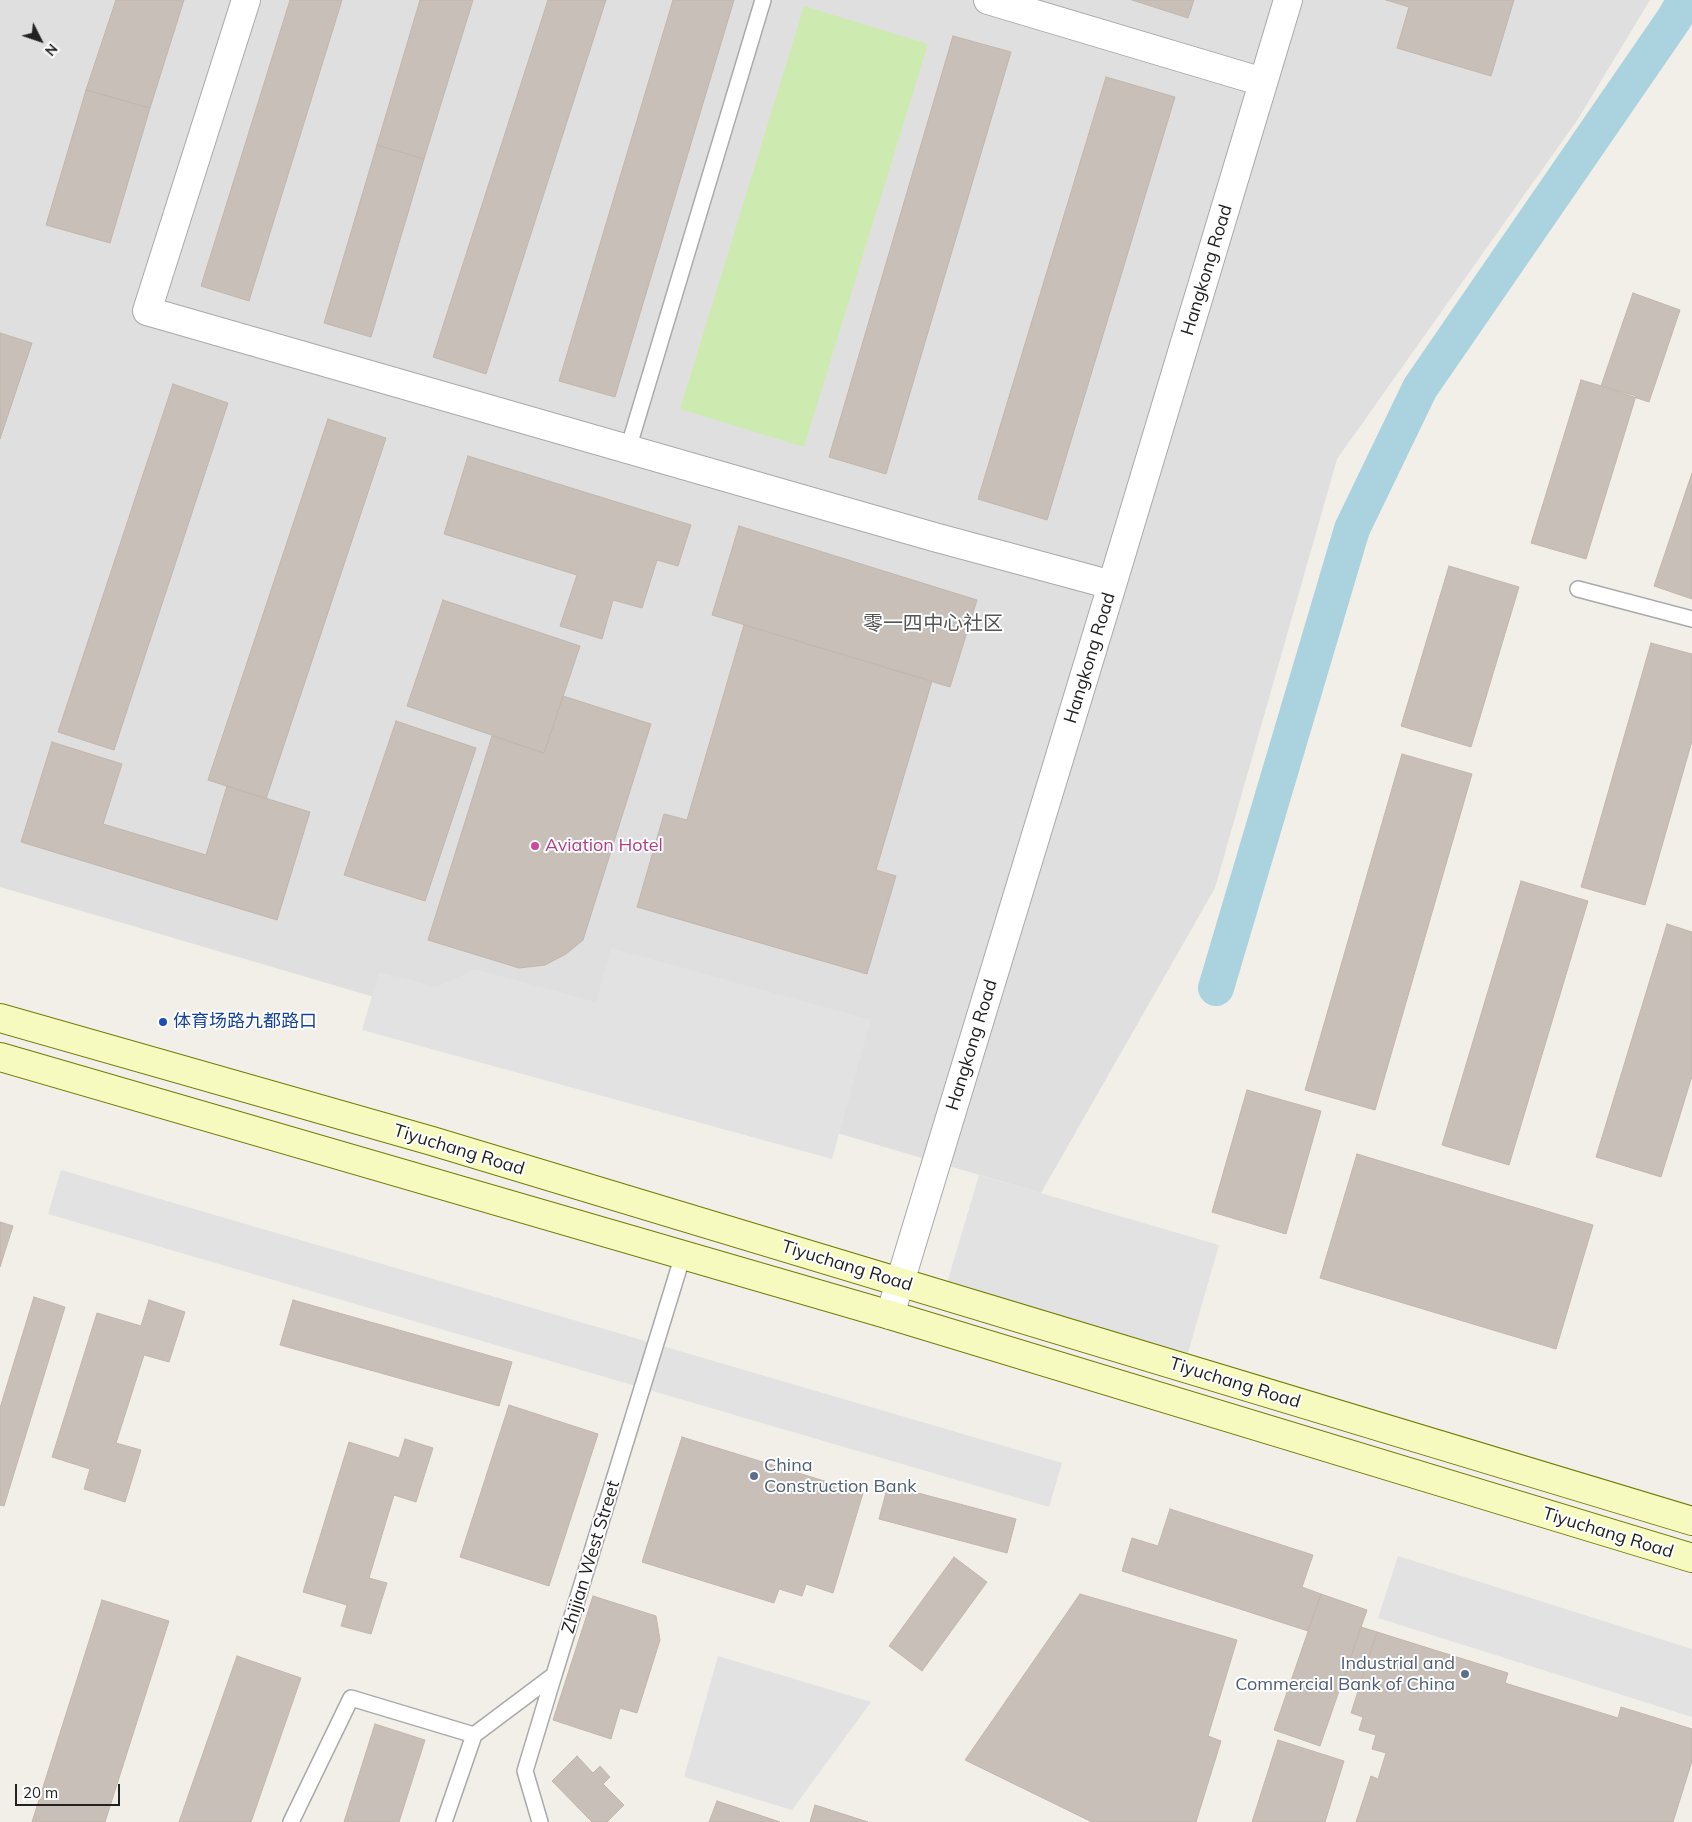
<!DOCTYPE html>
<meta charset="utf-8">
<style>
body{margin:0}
#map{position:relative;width:1692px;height:1822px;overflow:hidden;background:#f2efe9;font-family:Mulish,sans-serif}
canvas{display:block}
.north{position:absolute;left:15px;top:15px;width:50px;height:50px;-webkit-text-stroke:4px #fff;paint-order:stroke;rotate:131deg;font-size:14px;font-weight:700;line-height:20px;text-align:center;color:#222}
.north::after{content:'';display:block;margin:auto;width:18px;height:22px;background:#222;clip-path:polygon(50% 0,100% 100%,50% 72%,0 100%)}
.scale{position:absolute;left:15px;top:1784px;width:105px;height:22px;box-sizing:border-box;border:2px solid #222;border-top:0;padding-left:6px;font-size:15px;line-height:18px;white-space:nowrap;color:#222;-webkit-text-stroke:4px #fff;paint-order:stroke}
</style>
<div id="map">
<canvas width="1692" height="1822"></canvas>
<div class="north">N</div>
<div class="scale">20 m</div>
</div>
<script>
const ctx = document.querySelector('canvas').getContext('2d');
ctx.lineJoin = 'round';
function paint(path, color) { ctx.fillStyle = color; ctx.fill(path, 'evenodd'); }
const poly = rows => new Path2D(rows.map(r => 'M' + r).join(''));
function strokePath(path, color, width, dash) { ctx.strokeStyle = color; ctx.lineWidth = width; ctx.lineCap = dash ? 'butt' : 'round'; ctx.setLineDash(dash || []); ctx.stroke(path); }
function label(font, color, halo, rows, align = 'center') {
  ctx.font = font + ' Mulish,"Noto Sans SC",sans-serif'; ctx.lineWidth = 4; ctx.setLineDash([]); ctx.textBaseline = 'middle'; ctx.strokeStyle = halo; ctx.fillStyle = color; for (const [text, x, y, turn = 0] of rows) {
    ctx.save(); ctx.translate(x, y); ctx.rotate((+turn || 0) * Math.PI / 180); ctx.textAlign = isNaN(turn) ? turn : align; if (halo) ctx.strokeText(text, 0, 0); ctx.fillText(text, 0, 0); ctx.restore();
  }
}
paint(poly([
 [0,0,1650,0,1578,119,1337,459,1215,888,1041,1193,0,887]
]), '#e0dfdf');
paint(poly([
 [804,6,928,44,804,447,680,409]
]), '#cdebb0');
paint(poly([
 [611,948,871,1020,832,1159,362,1030,379,972,437,987,475,969,596,1002],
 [61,1170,1062,1463,1049,1507,48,1214],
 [979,1175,1219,1245,1188,1353,947,1283],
 [1398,1556,1692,1649,1692,1717,1378,1618],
 [718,1656,871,1702,792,1810,684,1777]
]), '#e2e2e2');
strokePath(poly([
 [1216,988,1352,529,1420,388,1674,19,1685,0]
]), '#aad3df', 36);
const building = poly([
 [116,0,184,0,150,108,86,90,116,0],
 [290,0,342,0,249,301,201,286,290,0],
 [420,0,473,0,424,159,377,145,420,0],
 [548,0,606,0,486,374,433,357,548,0],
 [673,0,734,0,615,397,559,381,673,0],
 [1132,0,1194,0,1188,18,1132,0],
 [1386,0,1514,0,1491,76,1397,48,1409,7,1386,0],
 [953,36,1011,52,886,474,829,457,953,36],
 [1106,77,1175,97,1047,520,978,499,1106,77],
 [86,90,150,108,110,243,46,225,86,90],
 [377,145,424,159,371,337,324,323,377,145],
 [1633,293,1680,310,1649,402,1601,386,1633,293],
 [0,333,32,343,0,439,0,333],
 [1581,380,1636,396,1586,559,1531,543,1581,380],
 [173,384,228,403,114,750,58,732,173,384],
 [328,419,386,438,266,799,208,780,328,419],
 [468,456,691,525,678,566,657,560,642,608,613,600,602,639,560,626,577,575,444,534,468,456],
 [1692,473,1692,599,1654,586,1692,473],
 [739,526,977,600,950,687,712,615,739,526],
 [1449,566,1519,587,1471,747,1401,726,1449,566],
 [443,600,580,646,544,753,407,706,443,600],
 [744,625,932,681,876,870,896,876,867,974,637,907,664,814,687,820,744,625],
 [1651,643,1692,654,1692,741,1645,905,1581,887,1651,643],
 [563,696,651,724,583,940,566,954,545,965,519,968,428,940,492,736,544,753,563,696],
 [396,721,476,748,425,901,344,875,396,721],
 [52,742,122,764,103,824,206,855,227,786,310,812,277,920,21,842,52,742],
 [1402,754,1472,774,1375,1110,1305,1090,1402,754],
 [1521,881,1588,901,1509,1165,1442,1145,1521,881],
 [1667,924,1692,932,1692,1076,1661,1177,1596,1157,1667,924],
 [1247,1090,1321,1111,1286,1234,1212,1212,1247,1090],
 [1357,1154,1593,1225,1556,1349,1320,1278,1357,1154],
 [0,1222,13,1226,0,1267,0,1222],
 [34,1297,65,1307,4,1506,0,1505,0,1408,34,1297],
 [149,1300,185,1312,169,1362,144,1355,116,1443,141,1450,125,1502,84,1489,90,1469,52,1457,97,1313,141,1326,149,1300],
 [293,1300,512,1362,499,1406,280,1345,293,1300],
 [509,1405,598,1434,549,1586,460,1557,509,1405],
 [682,1437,863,1493,833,1593,806,1584,802,1596,779,1589,774,1603,642,1562,682,1437],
 [405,1439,433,1448,416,1502,394,1495,369,1578,387,1583,371,1634,341,1626,347,1605,303,1592,349,1442,399,1458,405,1439],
 [888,1485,1016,1519,1007,1553,879,1519,888,1485],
 [1170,1509,1313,1555,1302,1587,1321,1594,1308,1631,1122,1571,1132,1538,1158,1546,1170,1509],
 [954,1557,987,1582,922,1671,889,1646,954,1557],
 [1080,1594,1237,1640,1208,1736,1221,1741,1196,1822,1092,1822,965,1760,1080,1594],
 [1321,1594,1367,1610,1320,1746,1274,1730,1321,1594],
 [593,1596,656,1616,660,1640,637,1713,620,1708,611,1739,553,1720,593,1596],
 [102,1600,169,1621,105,1822,32,1822,102,1600],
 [1361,1627,1377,1632,1359,1686,1343,1681,1361,1627],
 [1377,1632,1508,1673,1505,1683,1618,1718,1621,1707,1692,1729,1692,1761,1673,1822,1356,1822,1371,1776,1378,1779,1386,1753,1372,1749,1376,1735,1359,1730,1363,1717,1351,1713,1377,1632],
 [237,1656,301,1678,251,1822,179,1822,237,1656],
 [375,1724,425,1740,399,1822,344,1822,375,1724],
 [1278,1740,1344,1761,1325,1822,1252,1822,1278,1740],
 [577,1756,593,1773,600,1766,610,1777,603,1784,624,1805,607,1822,592,1822,552,1781,577,1756],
 [717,1801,780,1822,709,1822,717,1801],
 [815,1805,868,1822,810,1822,815,1805]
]);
paint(building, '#c7bfb8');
strokePath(building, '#c4b6ab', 1);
const service = poly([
 [628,449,763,0],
 [1578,589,1692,619],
 [291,1822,351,1698,474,1735],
 [444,1822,474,1735,554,1675,683,1255],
 [540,1822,525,1771,554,1675]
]);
const minor = poly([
 [246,0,147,311,934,537,1112,585],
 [988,0,1263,82],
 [890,1315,1112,585,1288,0]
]);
const secondary = poly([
 [0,1018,432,1141,1692,1521],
 [0,1057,890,1315,1692,1558]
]);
strokePath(service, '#a9a9a9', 18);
strokePath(minor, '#a9a9a9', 30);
strokePath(secondary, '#707d05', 30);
strokePath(service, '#fff', 15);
strokePath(minor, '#fff', 28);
strokePath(secondary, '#f7fabf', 28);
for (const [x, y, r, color] of [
 [535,846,5,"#d1479c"],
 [163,1022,5,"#1a4fb4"],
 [754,1476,5,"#5c6f8a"],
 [1465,1674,5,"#5c6f8a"]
]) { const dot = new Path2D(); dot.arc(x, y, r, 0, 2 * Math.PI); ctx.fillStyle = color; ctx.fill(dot); strokePath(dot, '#fff', 2); }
label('18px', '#222', '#fff', [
 ["Hangkong Road",1207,270,-73],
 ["Hangkong Road",1090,658,-73],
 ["Hangkong Road",972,1045,-73],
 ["Tiyuchang Road",459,1150,17],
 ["Tiyuchang Road",847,1266,17],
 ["Tiyuchang Road",1235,1383,17],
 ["Tiyuchang Road",1608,1533,17],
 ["Zhijian West Street",591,1557,-73]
]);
label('18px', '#b23c85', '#fff', [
 ["Aviation Hotel",545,846]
], 'left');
label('18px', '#164399', '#fff', [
 ["体育场路九都路口",173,1022]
], 'left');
label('18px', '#4e5e75', '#fff', [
 ["China",764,1466],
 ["Construction Bank",764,1487],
 ["Industrial and",1455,1664,"right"],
 ["Commercial Bank of China",1455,1685,"right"]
], 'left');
label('20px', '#555', '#fff', [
 ["零一四中心社区",933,624]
]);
</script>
